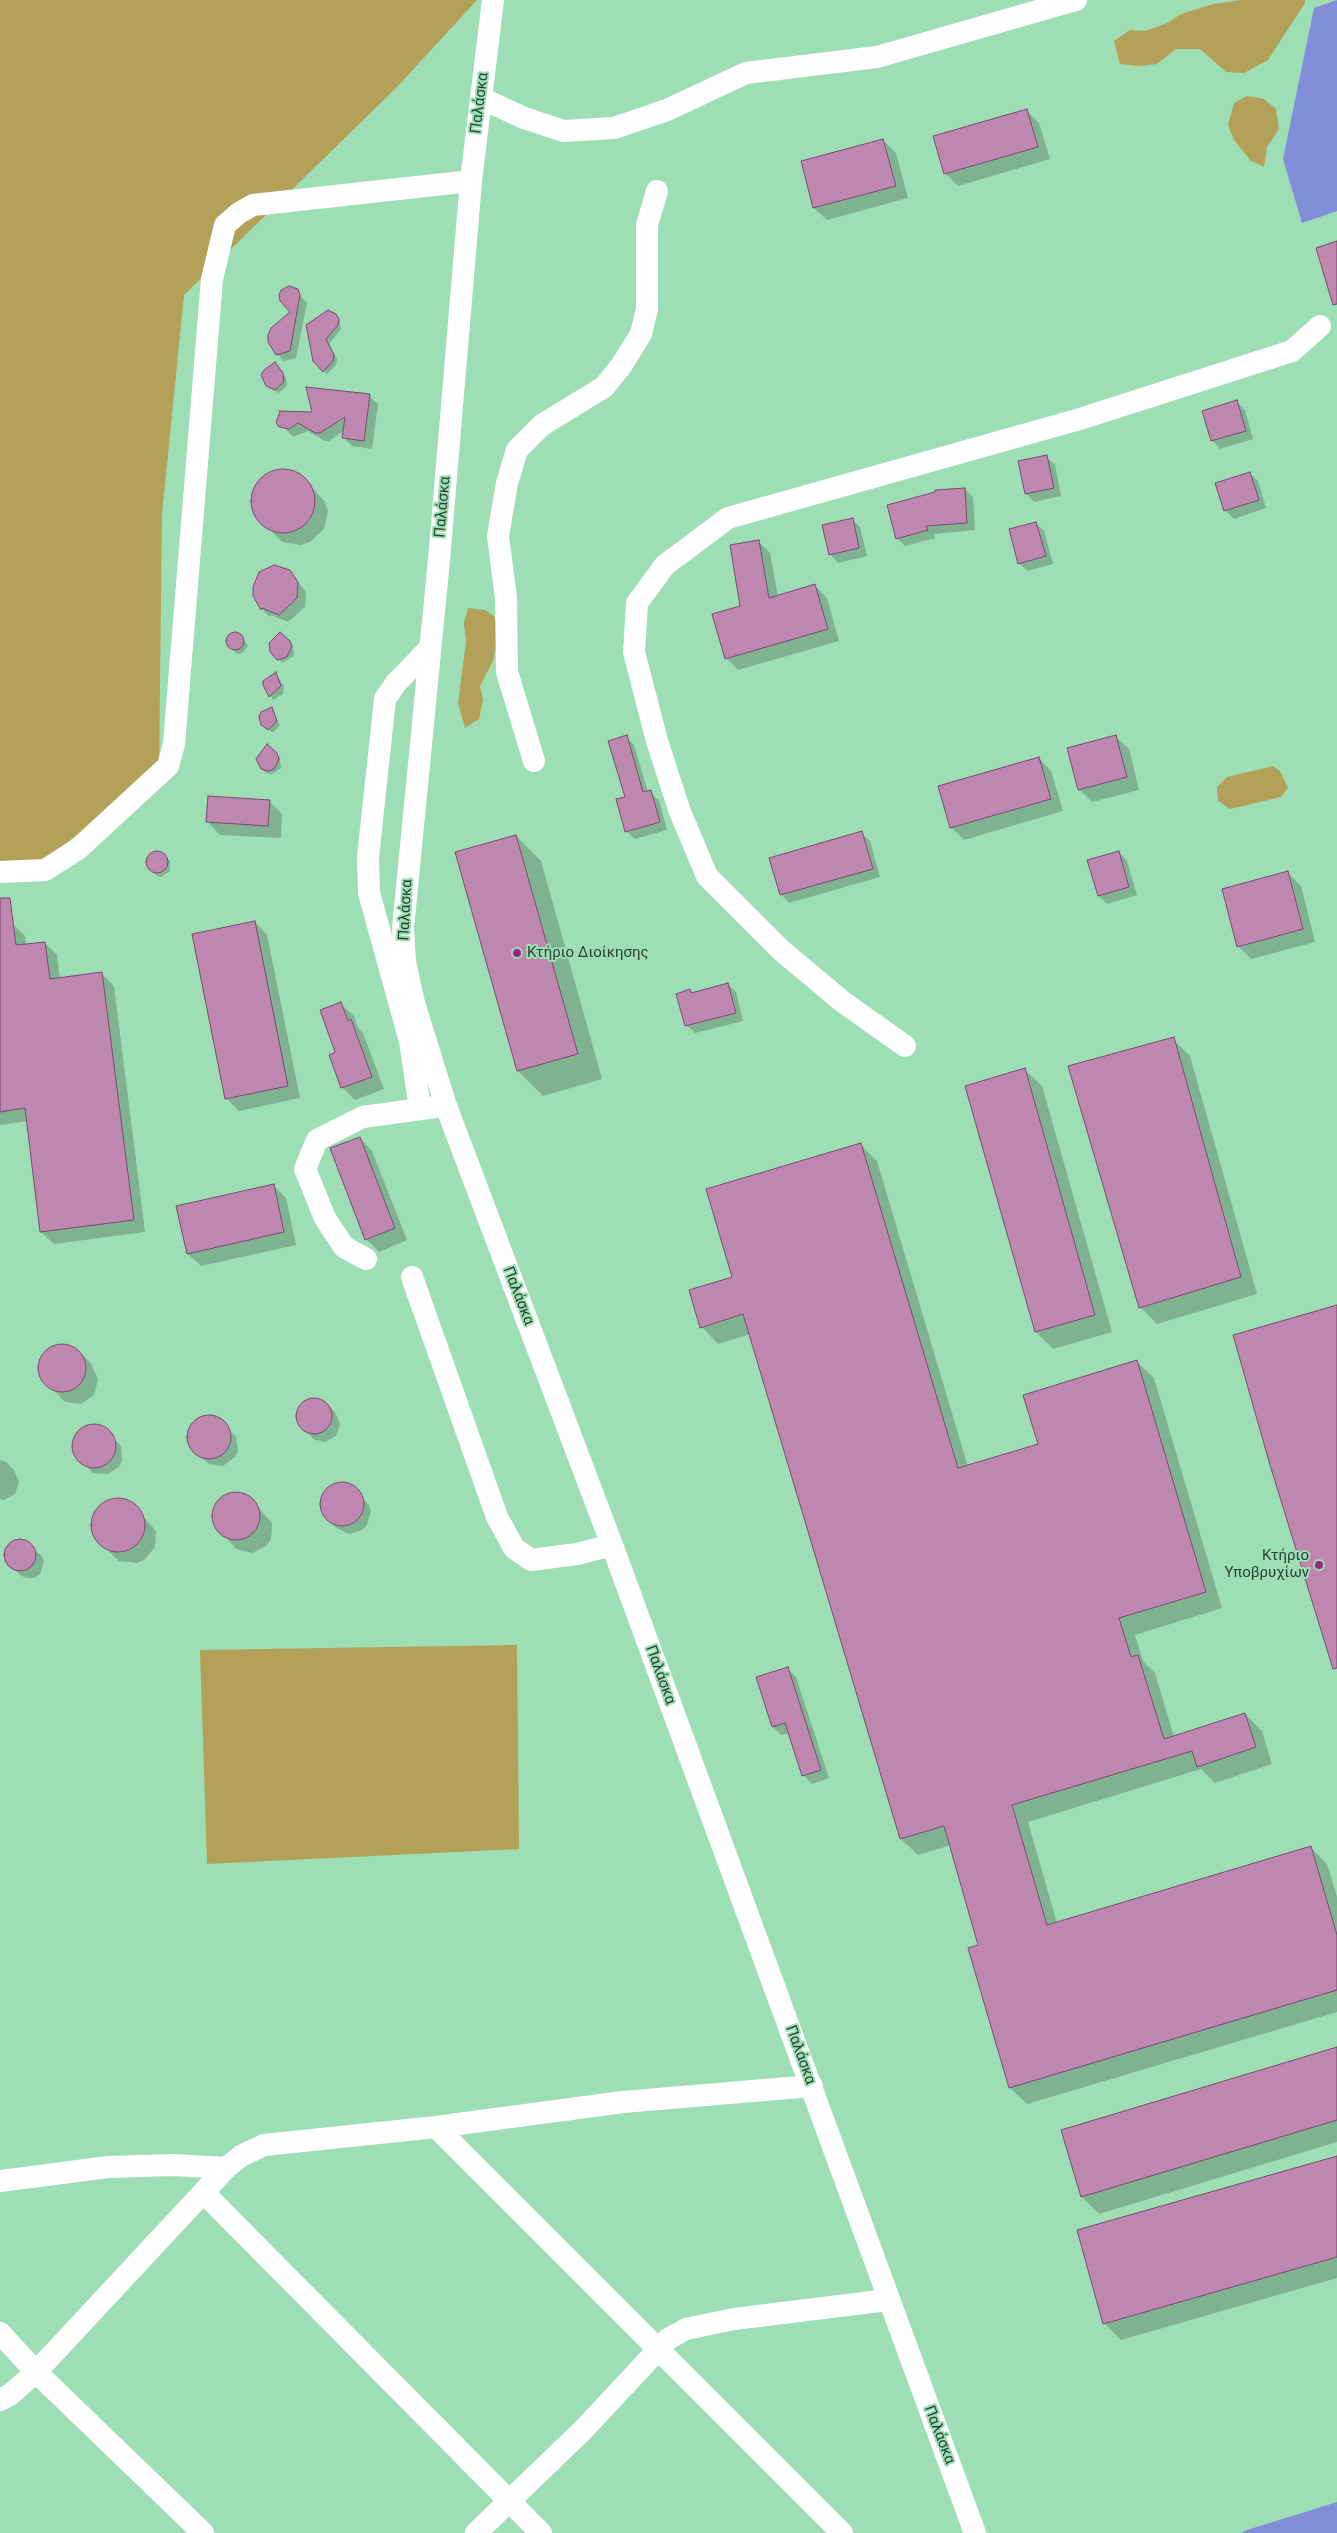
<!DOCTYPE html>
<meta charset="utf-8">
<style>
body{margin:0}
canvas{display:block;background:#9edeb4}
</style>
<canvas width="1337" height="2533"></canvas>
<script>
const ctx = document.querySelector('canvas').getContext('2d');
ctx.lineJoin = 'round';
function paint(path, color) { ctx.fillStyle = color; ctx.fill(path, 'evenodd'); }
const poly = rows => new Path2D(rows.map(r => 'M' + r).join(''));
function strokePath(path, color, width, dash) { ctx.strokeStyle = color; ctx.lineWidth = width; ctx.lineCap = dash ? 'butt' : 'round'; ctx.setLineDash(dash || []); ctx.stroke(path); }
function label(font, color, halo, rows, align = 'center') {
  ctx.font = font + ' Roboto,sans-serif'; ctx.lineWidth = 4; ctx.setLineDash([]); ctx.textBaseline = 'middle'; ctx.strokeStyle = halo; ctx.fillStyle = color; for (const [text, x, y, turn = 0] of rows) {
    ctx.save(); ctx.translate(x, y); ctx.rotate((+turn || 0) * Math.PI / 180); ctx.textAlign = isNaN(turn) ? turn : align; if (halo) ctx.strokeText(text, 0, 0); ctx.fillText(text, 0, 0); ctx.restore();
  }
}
paint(poly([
 [0,0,477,0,397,87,184,295,162,514,159,771,47,858,0,873],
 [1242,0,1305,0,1305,3,1268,60,1244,73,1226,72,1200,49,1176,49,1157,64,1139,66,1120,64,1114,41,1130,30,1145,31,1167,23,1181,14,1213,4],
 [1247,96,1264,99,1276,109,1279,129,1267,147,1264,167,1251,161,1234,140,1228,125,1234,103],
 [468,608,485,610,495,617,499,632,493,661,480,686,483,699,479,719,465,728,458,703,466,642,464,623],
 [1273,766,1280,771,1288,788,1281,797,1230,809,1218,801,1217,787,1227,777],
 [517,1645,519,1849,207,1864,200,1650]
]), '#b3a059');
paint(poly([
 [1337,0,1337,211,1302,223,1283,159,1314,8],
 [1337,2502,1337,2533,1242,2533,1244,2531]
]), '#818dd8');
paint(poly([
 [1026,110,1039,123,1050,159,958,186,945,173],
 [883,140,896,153,908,198,827,220,814,208,802,162],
 [285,288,293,288,307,303,296,358,284,361,277,354,292,313,282,290],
 [332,312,339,319,341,329,329,344,337,359,336,365,327,374,314,361,307,325,324,313],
 [279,368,286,378,287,386,279,393,267,386],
 [369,396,378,404,372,449,352,446,344,438,344,431,329,441,325,441,308,431,293,437,278,421],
 [1236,401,1245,410,1253,439,1220,449,1212,440],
 [1046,456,1055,465,1061,496,1034,502,1026,494],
 [281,470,300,474,325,502,328,511,324,529,310,542,301,545,282,542,255,514,253,494,256,485,271,472],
 [1249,473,1258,481,1266,508,1234,519,1226,511,1217,484],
 [965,489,973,497,975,530,934,534,935,538,905,546,897,538],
 [852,519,860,527,867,556,838,563,830,554],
 [1036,523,1044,531,1053,564,1027,571,1019,563],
 [758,541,770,553,778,596,815,586,827,598,839,641,738,670,726,658],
 [289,571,306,592,305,607,288,622,271,615,270,617,262,609,255,595],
 [233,633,240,636,248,646,242,653,237,654,226,642,227,638],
 [281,634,293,646,294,656,282,663,278,659],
 [275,673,284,686,283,694,273,700,264,685,267,678],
 [271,709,280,725,273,733,262,725],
 [626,737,634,745,648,792,659,800,667,830,635,839,626,831],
 [1116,737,1129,749,1139,790,1092,802,1079,789],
 [267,746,280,758,281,768,272,774,266,773,258,764,259,754],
 [1039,758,1051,771,1063,811,964,840,951,827],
 [269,801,282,814,281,838,220,835,208,822],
 [861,833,870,841,880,877,789,903,781,894],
 [516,836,541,861,602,1079,543,1096,518,1071,457,853],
 [1119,852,1127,861,1137,895,1107,904,1099,896],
 [162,853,170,861,170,871,161,877,156,875,148,867,148,857,152,854],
 [1288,873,1301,886,1315,942,1251,959,1238,946],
 [255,922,267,935,300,1098,239,1111,226,1098],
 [13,924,25,936,26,945,45,943,57,955,60,979,102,974,114,986,145,1232,54,1244,41,1232,27,1121,0,1125,0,926],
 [727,984,736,992,743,1021,695,1033,686,1025,690,991,693,993],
 [341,1004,354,1016,358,1028,363,1033,384,1089,355,1100,342,1087,337,1053],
 [1173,1039,1190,1056,1257,1294,1157,1324,1140,1307],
 [1025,1070,1042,1086,1112,1332,1053,1349,1036,1332],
 [360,1138,372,1151,407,1240,379,1252,366,1239],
 [860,1144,877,1161,968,1467,1039,1445,1137,1362,1154,1378,1222,1608,1135,1635,1143,1661,1155,1673,1174,1737,1245,1714,1262,1731,1272,1764,1215,1783,1201,1769,1028,1822,1057,1923,1310,1847,1327,1864,1337,1897,1337,2012,1027,2104,1010,2088,969,1949,980,1946,951,1845,918,1855,901,1839,751,1334,718,1344,702,1327,734,1278],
 [273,1185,286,1198,296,1245,201,1266,188,1254],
 [63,1344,78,1350,91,1364,98,1379,94,1395,81,1404,65,1402,41,1377,39,1362,43,1355,48,1349],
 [313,1398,326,1403,335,1412,340,1424,336,1436,325,1442,313,1439,297,1419,300,1405],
 [212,1417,218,1419,236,1437,238,1451,235,1457,223,1466,209,1464,190,1445,190,1430,199,1419],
 [90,1425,103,1428,121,1446,122,1460,120,1466,108,1474,93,1473,74,1453,74,1439,84,1428],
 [0,1460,6,1462,14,1470,19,1482,15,1494,4,1500,0,1499],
 [339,1484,351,1486,369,1505,371,1511,367,1525,362,1530,349,1534,335,1527,327,1518,321,1504,326,1491],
 [233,1493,249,1497,272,1523,271,1539,266,1546,252,1553,236,1549,214,1523,215,1507,219,1500],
 [115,1500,132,1504,156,1531,155,1547,144,1560,137,1563,119,1561,99,1542,94,1534,94,1516,99,1508],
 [23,1540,42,1556,44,1562,40,1574,34,1578,26,1578,20,1575,7,1560,6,1553,12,1543],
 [787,1668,796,1677,829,1778,812,1784,803,1775,789,1733,781,1735,773,1727,758,1678],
 [1337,2049,1337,2142,1099,2214,1082,2197],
 [1337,2157,1337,2278,1121,2340,1104,2323]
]), '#0003');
const building = poly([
 [1027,109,1038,147,944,174,933,136,1027,109],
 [883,139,896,186,813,208,801,161,883,139],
 [1337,241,1337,304,1333,305,1316,248,1337,241],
 [289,286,298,289,300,295,290,351,276,355,268,342,268,335,271,328,290,312,280,301,279,295,281,290,289,286],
 [328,310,336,314,339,319,338,325,326,339,334,355,333,361,323,372,313,361,306,325,328,310],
 [275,362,283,373,284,382,275,390,266,386,261,375,264,370,275,362],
 [306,387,370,394,364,441,342,438,345,417,320,433,315,433,298,423,289,429,279,427,276,422,280,412,279,411,312,412,306,387],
 [1237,400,1246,431,1211,441,1202,411,1237,400],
 [1047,455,1054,488,1025,494,1018,461,1047,455],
 '251 501a32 32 0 1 1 64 0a32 32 0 1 1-64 0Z',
 [1250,472,1259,500,1224,511,1215,483,1250,472],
 [965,488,967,523,926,526,928,530,896,539,887,505,935,492,935,490,965,488],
 [853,518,859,548,829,555,822,525,853,518],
 [1036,522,1046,556,1018,564,1009,529,1036,522],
 [759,540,769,598,815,584,828,629,725,659,712,614,740,606,730,545,759,540],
 [274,565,290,570,298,582,297,598,279,615,262,608,261,610,253,596,253,587,259,572,274,565],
 '226 641a9 9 0 1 1 18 0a9 9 0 1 1-18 0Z',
 [280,632,290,641,292,646,287,657,277,660,270,652,269,643,280,632],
 [276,672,281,686,269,697,263,685,263,681,276,672],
 [272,707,277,721,268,730,261,725,259,716,261,712,272,707],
 [627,735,643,792,651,790,660,822,625,832,616,799,625,797,608,741,627,735],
 [1116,735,1127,777,1078,790,1067,748,1116,735],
 [267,744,277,753,279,759,274,769,268,771,261,769,256,759,267,744],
 [1039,757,1051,799,950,828,938,786,1039,757],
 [208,796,270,800,268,826,206,822,208,796],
 [862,831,873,869,780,895,769,858,862,831],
 [516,835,578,1054,517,1071,455,852,516,835],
 '146 862a11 11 0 1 1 22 0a11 11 0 1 1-22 0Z',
 [1119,851,1129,887,1098,896,1087,860,1119,851],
 [1288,871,1303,929,1237,947,1222,889,1288,871],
 [0,898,10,898,16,945,45,942,50,979,102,972,134,1220,40,1232,25,1108,0,1112,0,898],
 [255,921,288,1086,225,1099,192,934,255,921],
 [728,983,736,1013,685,1026,676,994,690,989,691,993,728,983],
 [341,1002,348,1021,351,1019,372,1077,341,1088,329,1055,335,1052,320,1010,341,1002],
 [1174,1037,1241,1277,1139,1308,1068,1066,1174,1037],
 [1025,1068,1095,1315,1035,1332,965,1086,1025,1068],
 [360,1137,395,1228,365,1240,330,1148,360,1137],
 [861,1143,958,1468,1038,1444,1023,1395,1137,1360,1206,1592,1119,1618,1131,1657,1138,1655,1164,1739,1245,1713,1256,1747,1197,1767,1192,1751,1012,1805,1047,1925,1311,1846,1337,1935,1337,1990,1009,2088,968,1948,978,1945,944,1826,900,1839,743,1314,700,1328,689,1290,732,1277,706,1189,861,1143],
 [274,1184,284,1232,187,1254,176,1206,274,1184],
 [1337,1305,1337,1668,1333,1669,1270,1465,1233,1335,1337,1305],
 '38 1368a24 24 0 1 1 48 0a24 24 0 1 1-48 0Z',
 '296 1416a18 18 0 1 1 36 0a18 18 0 1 1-36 0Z',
 '187 1437a22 22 0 1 1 44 0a22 22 0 1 1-44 0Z',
 '72 1446a22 22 0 1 1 44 0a22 22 0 1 1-44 0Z',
 '320 1504a22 22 0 1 1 44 0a22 22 0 1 1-44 0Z',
 '212 1516a24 24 0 1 1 48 0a24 24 0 1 1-48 0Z',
 '91 1525a27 27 0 1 1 54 0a27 27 0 1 1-54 0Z',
 '4 1555a16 16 0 1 1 32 0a16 16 0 1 1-32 0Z',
 [788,1667,821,1770,802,1776,785,1723,772,1727,756,1677,788,1667],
 [1337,2047,1337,2120,1081,2197,1061,2130,1337,2047],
 [1337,2156,1337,2257,1103,2324,1077,2230,1337,2156]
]);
paint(building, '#bd87b0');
strokePath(building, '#7b4970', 1);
strokePath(poly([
 [493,0,471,181,439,560,403,928,405,962,414,1003,446,1106,612,1545,975,2533],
 [481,98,524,118,564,131,614,128,667,110,746,73,877,57,1076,0],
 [534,761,507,672,506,598,498,536,507,483,517,450,542,425,604,387,621,366,641,334,647,309,647,225,657,191],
 [0,872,45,870,78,849,168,766,174,744,212,279,225,225,239,213,253,205,471,181],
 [905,1046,843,1002,782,951,707,876,680,812,657,741,634,652,637,603,665,565,728,518,1080,419,1292,351,1320,326],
 [420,1109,410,1041,369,893,368,857,385,699,396,683,430,648],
 [366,1259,344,1247,325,1218,305,1169,317,1140,363,1117,435,1107],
 [412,1277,497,1517,514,1548,531,1560,577,1554,612,1545],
 [436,2127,842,2533],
 [0,2181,108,2167,174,2165,226,2168],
 [204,2193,541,2533],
 [0,2333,36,2372,203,2533],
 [0,2400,11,2394,36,2372,226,2168,241,2156,264,2145,436,2127,623,2102,812,2086],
 [476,2533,583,2430,668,2339,686,2329,734,2319,888,2300]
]), '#fff', 22);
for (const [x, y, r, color] of [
 [517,953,5,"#982786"],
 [1319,1565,5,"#982786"]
]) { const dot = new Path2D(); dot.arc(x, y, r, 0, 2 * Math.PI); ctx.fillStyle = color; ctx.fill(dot); strokePath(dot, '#9edeb4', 2); }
label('15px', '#284232', '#9edeb4', [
 ["Παλάσκα",480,103,-83],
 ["Παλάσκα",443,507,-85],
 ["Παλάσκα",406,910,-87],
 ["Παλάσκα",518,1296,69],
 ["Παλάσκα",660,1675,70],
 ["Παλάσκα",800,2055,70],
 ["Παλάσκα",939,2435,69]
]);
label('15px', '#284232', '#9edeb4', [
 ["Κτήριο Διοίκησης",527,953],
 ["Κτήριο",1309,1556,"right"],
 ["Υποβρυχίων",1309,1573,"right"]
], 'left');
</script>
